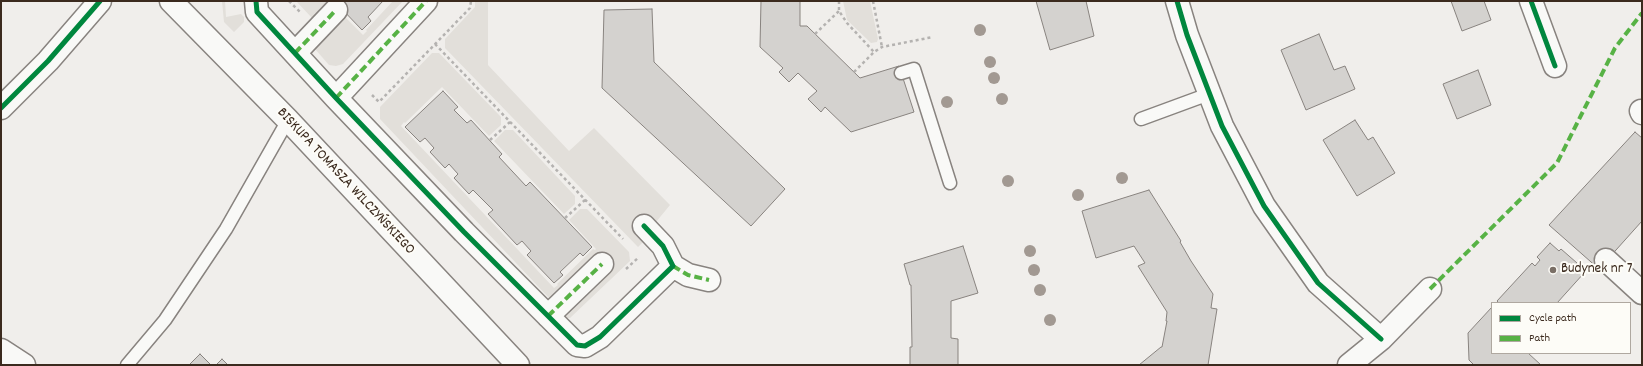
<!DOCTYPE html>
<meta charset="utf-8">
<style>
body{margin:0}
#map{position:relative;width:1643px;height:366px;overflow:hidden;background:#f0eeeb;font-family:Dekko,sans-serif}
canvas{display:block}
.frame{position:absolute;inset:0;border:2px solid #3b2a1e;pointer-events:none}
.legend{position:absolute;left:1491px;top:302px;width:140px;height:52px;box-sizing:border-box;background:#fdfcf7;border:1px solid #afa8a0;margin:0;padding:5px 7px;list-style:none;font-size:12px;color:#3b2a1e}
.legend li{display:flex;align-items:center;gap:8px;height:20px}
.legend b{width:20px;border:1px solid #afa8a0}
</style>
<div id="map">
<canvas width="1643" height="366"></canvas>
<div class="frame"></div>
<ul class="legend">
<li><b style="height:5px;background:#00873e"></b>Cycle path</li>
<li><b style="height:5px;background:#57b245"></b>Path</li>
</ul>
</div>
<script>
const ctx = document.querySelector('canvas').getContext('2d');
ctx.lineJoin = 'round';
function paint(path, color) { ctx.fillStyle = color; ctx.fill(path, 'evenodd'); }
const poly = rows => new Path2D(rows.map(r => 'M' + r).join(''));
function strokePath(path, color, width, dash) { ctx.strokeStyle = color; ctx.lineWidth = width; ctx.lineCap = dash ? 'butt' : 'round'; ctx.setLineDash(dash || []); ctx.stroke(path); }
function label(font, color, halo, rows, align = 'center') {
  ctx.font = font + ' Dekko,sans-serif'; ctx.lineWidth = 4; ctx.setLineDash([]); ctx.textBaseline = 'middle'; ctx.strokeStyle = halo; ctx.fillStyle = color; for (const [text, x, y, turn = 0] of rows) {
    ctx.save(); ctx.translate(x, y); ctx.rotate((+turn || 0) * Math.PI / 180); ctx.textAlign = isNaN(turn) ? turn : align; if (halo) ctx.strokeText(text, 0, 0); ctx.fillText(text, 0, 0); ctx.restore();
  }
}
paint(poly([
 [222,1,225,1,226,17,241,14,244,17,244,22,234,32,224,22],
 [296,1,328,1,312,18],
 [393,1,403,1,343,64,336,66,329,65,315,49,346,18,363,35,367,31,366,30],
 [475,1,488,1,488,65,569,151,594,128,670,205,656,222,647,214,635,226,647,238,638,247,445,48,445,39,475,7],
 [843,1,870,1,878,39,877,42,871,43,847,20],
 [432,53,439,53,501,117,501,125,489,136,442,87,405,123,404,122,401,126,554,288,558,285,557,284,593,249,595,250,596,249,569,220,580,209,587,209,629,252,630,261,570,318,567,318,565,315,613,269,597,254,550,299,380,119,380,107],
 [505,130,513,130,575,196,575,204,564,214,494,141]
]), '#e2dfda');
const building = poly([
 [340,1,383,1,368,17,371,21,362,30,339,6,340,1],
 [761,1,800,1,800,26,807,26,860,78,899,66,914,112,851,132,825,107,821,112,808,99,817,91,798,73,789,82,779,72,783,68,760,47,761,1],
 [1036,1,1086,1,1094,36,1050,50,1036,1],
 [1451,1,1484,1,1491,20,1462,31,1451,1],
 [652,9,654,62,785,189,751,226,602,88,604,10,652,9],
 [1319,34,1334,70,1345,66,1355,89,1306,110,1281,50,1319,34],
 [1478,70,1491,105,1457,119,1443,84,1478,70],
 [443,91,458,107,454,110,467,123,471,120,502,154,499,157,526,186,530,182,592,247,583,256,580,253,560,272,563,275,554,283,527,255,531,251,522,241,517,245,488,214,493,210,473,190,469,194,454,178,458,174,449,164,445,168,430,152,434,148,425,138,420,142,405,127,443,91],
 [1355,120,1368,140,1373,137,1395,173,1357,196,1323,140,1355,120],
 [1635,132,1642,138,1642,221,1599,269,1549,225,1635,132],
 [1149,190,1181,241,1180,242,1191,261,1213,294,1211,308,1217,309,1208,365,1139,365,1161,347,1162,347,1167,321,1166,321,1167,312,1138,266,1145,263,1134,246,1096,258,1082,211,1149,190],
 [1550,243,1559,251,1561,249,1577,263,1575,265,1584,273,1557,303,1499,303,1497,301,1532,263,1535,266,1540,260,1537,257,1550,243],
 [963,246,978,293,951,301,951,338,958,339,958,365,910,365,910,347,912,347,911,285,910,285,904,264,963,246],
 [1492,307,1492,353,1528,353,1541,365,1474,365,1469,360,1468,333,1492,307],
 [200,354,211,365,189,365,200,354],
 [222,359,228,365,216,365,222,359]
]);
paint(building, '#d4d2cf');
strokePath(building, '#88837f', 1);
const lane = poly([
 [901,73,914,69,950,183],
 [1141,119,1209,94],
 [127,365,165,320,226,229,288,120]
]);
const street = poly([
 [171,1,288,120,518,365],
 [256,1,257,12,336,98,464,232,577,345,585,346,600,337,673,266,663,246,644,226],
 [1177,1,1187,35,1222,126,1264,206,1318,283,1381,339],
 [1531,1,1555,66],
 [295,53,336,10],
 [336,98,426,1],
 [1,108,48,61,100,1],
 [1641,111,1642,113],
 [1606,260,1642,293],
 [673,266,688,275,709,280],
 [548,316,602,264],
 [1,350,24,365],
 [1349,365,1381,339,1430,289]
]);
strokePath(lane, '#88837f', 15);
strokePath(street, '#88837f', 25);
strokePath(poly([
 [289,1,300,12],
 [839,1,839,11,847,23,874,52],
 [873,1,882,47],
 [815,34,839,11],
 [435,44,623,239],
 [854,72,874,52,882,47,933,37],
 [372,95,379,102,470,8,471,1],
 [490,140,510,122],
 [565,218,585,200],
 [626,269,639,257]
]), '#b4b2b0', 2.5, [3, 3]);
strokePath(lane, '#f9f9f7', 12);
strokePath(street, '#f9f9f7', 22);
strokePath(poly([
 [295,53,336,10],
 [336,98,426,1],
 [673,266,688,275,709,280],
 [1430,289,1557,163,1615,48,1642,13],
 [548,316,602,264]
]), '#57b245', 4, [8, 4]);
strokePath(poly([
 [256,1,257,12,336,98,464,232,577,345,585,346,600,337,673,266,663,246,644,226],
 [1177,1,1187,35,1222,126,1264,206,1318,283,1381,339],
 [1531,1,1555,66],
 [1,108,48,61,100,1]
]), '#00873e', 5);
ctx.fillStyle = '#a29992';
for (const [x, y] of [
 [980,30],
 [990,62],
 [994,78],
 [1002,99],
 [947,102],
 [1122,178],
 [1008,181],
 [1078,195],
 [1030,251],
 [1034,270],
 [1040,290],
 [1050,320]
]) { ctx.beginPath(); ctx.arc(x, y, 6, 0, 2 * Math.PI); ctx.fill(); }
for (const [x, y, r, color] of [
 [1553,270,4,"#7a6f66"]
]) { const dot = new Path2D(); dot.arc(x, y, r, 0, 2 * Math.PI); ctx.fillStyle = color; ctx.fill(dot); strokePath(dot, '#fdfcf7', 1.5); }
label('15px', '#3b2a1e', '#fdfcf7', [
 ["BISKUPA TOMASZA WILCZYŃSKIEGO",345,182,47]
]);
label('15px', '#3b2a1e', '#fdfcf7', [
 ["Budynek nr 7",1561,270]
], 'left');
</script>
